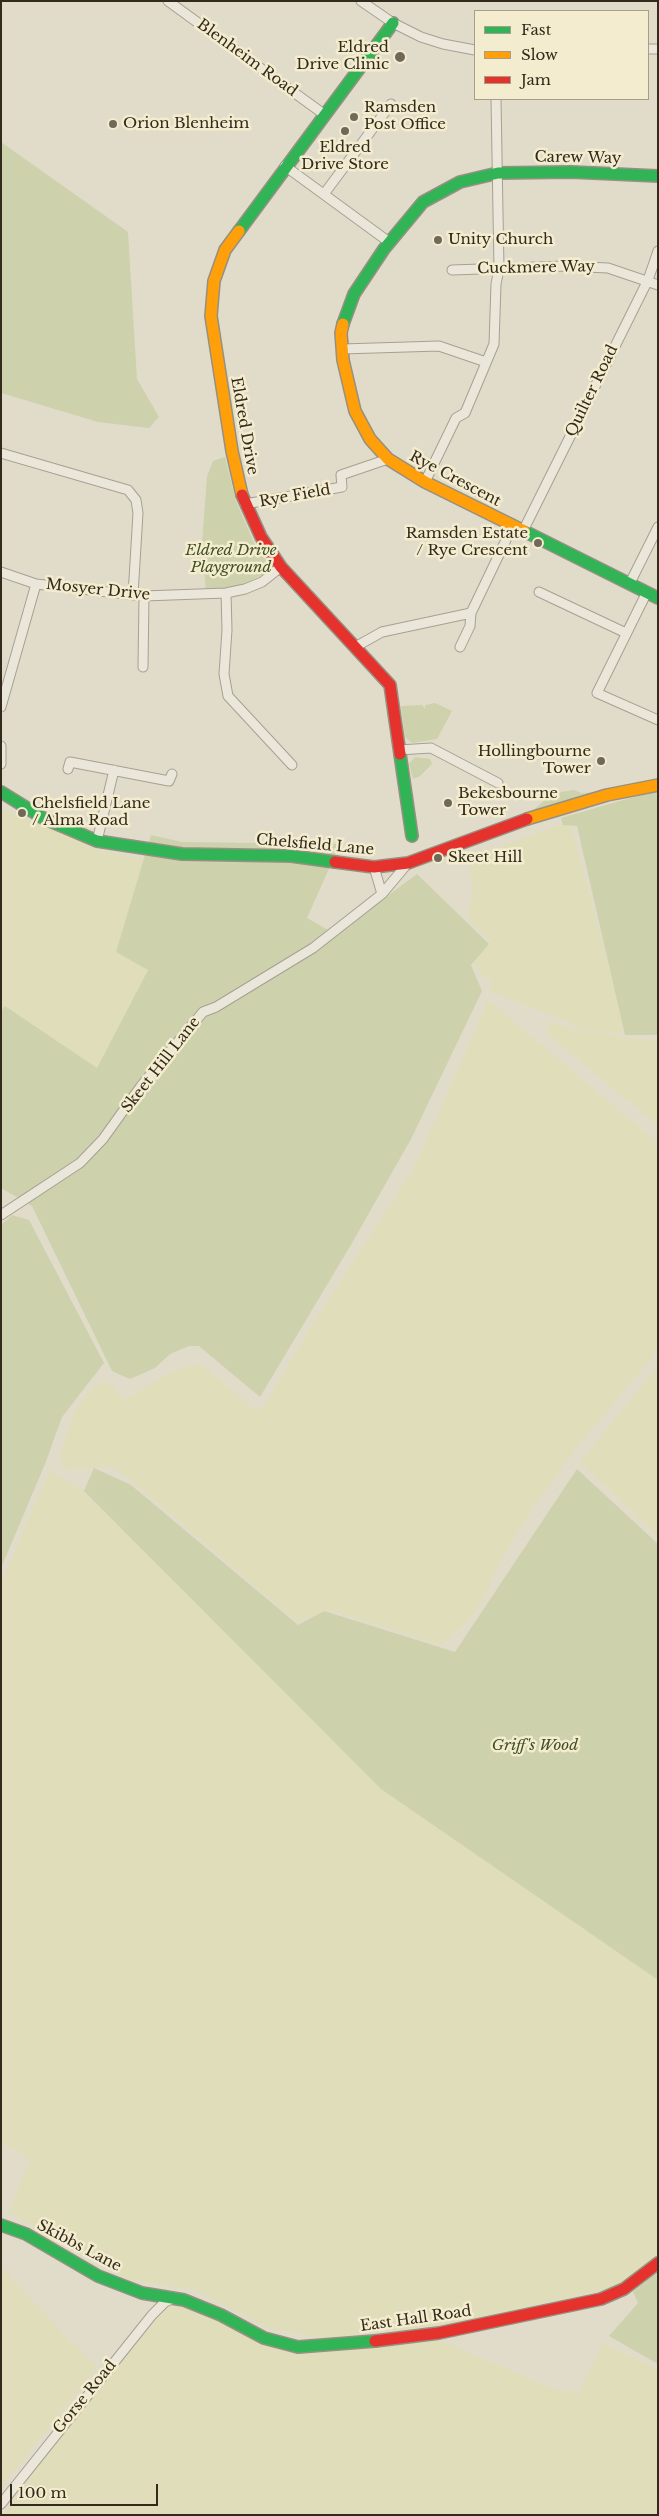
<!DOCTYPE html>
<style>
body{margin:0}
#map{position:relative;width:659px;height:2516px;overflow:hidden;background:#e1dcc9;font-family:"Libre Baskerville",serif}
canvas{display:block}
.frame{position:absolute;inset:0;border:2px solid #33291c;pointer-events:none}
.legend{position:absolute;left:474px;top:10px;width:175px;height:90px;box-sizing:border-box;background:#f3ecce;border:1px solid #a69e87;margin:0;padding:6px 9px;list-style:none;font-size:15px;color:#33291c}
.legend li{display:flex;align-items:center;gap:10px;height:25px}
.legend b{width:25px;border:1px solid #a69e87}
.scale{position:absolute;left:10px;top:2484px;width:148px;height:22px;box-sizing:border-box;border:2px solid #33291c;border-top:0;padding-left:6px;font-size:15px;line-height:18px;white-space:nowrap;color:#33291c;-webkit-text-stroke:4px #f3ecce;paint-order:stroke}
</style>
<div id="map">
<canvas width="659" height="2516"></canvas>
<div class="frame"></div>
<ul class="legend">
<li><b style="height:6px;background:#30b455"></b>Fast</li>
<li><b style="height:6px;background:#ff9f0a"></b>Slow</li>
<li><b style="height:6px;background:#e5322d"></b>Jam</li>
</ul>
<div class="scale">100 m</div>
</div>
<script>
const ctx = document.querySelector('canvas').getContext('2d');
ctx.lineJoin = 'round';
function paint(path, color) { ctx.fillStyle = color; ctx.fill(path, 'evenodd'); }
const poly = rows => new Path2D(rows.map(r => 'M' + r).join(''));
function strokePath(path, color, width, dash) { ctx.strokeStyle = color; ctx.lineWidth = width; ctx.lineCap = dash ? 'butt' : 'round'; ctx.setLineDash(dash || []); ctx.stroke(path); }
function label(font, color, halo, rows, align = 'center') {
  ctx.font = font + ' "Libre Baskerville",serif'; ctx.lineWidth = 5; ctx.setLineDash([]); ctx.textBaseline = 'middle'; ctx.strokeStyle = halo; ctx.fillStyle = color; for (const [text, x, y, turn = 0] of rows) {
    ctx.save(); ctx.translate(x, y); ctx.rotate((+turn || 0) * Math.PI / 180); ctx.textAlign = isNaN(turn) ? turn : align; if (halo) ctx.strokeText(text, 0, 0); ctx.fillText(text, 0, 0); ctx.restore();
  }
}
paint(poly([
 [1,808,100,850,144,859,116,952,148,969,97,1068,5,1006,1,1011],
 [570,821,621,1014,622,1034,577,1028,571,1023,490,991,491,980,481,974,474,965,490,940,467,918,473,890,469,858],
 [486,998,658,1143,658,1350,563,1464,560,1472,540,1497,499,1563,483,1600,471,1618,443,1645,327,1609,297,1622,130,1479,113,1468,105,1467,63,1470,61,1454,74,1411,92,1388,102,1381,114,1387,123,1400,175,1370,201,1364,256,1411,263,1408,306,1335,414,1168,483,1013],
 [551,1022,572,1029,658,1042,658,1126,546,1033],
 [658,1366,658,1537,580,1462],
 [49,1471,84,1491,381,1789,658,1980,658,2259,625,2285,450,2324,324,2338,268,2328,193,2289,129,2280,8,2212,30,2160,1,2141,1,1584],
 [1,2266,65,2336,97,2366,1,2488],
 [171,2303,185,2305,262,2340,311,2354,434,2338,557,2390,580,2391,603,2343,658,2369,658,2515,4,2515,82,2404]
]), '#e0ddba');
paint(poly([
 [1,142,128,232,137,379,159,417,149,428,98,422,1,393],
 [225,457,236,501,254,543,272,569,240,587,206,591,202,544,207,476,213,461],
 [435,703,452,711,437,739,412,743,405,737,401,706,422,705,425,709,425,705],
 [415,757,430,759,432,764,420,776,413,779,409,764],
 [574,790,581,793,598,792,531,812,553,793],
 [658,790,658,1035,625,1035,577,826,563,825,561,818],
 [151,835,182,842,340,844,307,918,328,930,339,932,417,874,489,944,471,965,482,991,411,1139,352,1243,260,1397,199,1346,189,1346,170,1354,155,1368,130,1379,112,1371,32,1206,1,1188,1,1011,5,1006,97,1068,148,970,116,952],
 [12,1215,29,1220,104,1363,62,1417,45,1464,1,1568,1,1225],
 [94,1468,131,1485,298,1625,324,1611,455,1652,577,1469,658,1544,658,1980,381,1789,84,1491],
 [658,2271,658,2364,609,2336,638,2303,633,2292]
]), '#cdd1ac');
const street = poly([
 [168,1,325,115],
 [361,1,393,23,421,37,443,44,475,50],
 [648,49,658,49],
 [285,166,389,242],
 [324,194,391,104],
 [452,270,565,266,608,268,658,285],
 [342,349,439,346,486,362],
 [1,453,128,490,136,500,138,513,133,595],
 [425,482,456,418,465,413,494,344,496,284,499,269,496,99],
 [245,504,342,487,341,475,388,459],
 [523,531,648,280,658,251],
 [1,572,36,584,144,596,226,593,245,589,262,582,281,567],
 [630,583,658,527],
 [539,592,626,633],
 [647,592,597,693,658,720],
 [226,593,227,630,224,674,228,696,292,765],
 [355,647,382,632,471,613,506,540],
 [460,647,470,626,471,613],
 [143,667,144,596],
 [1,707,36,584],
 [1,746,1,764],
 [399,750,431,748,498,783],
 [68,769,70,762,169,781,172,774],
 [97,841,114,770],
 [374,867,382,894],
 [1,1215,80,1163,103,1139,141,1086,203,1012,216,1007,313,948,382,894,408,863],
 [1,2504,152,2315,165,2302,175,2298]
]);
const fast = poly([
 [239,231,393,23],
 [343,324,354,294,384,249,423,202,460,182,498,173,571,172,658,176],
 [524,531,658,598],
 [400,754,412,836],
 [1,792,43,818,97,841,182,854,291,856,335,862],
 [1,2225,26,2234,98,2276,142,2293,184,2300,221,2315,264,2338,298,2347,375,2341]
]);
const slow = poly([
 [239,231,225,250,214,281,211,316,232,451,242,495],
 [343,324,341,333,343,360,355,411,370,439,388,459,425,482,524,531],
 [527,819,607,795,658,785]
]);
const jam = poly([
 [242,495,261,537,281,567,390,685,400,754],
 [335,862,374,867,408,863,527,819],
 [375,2341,439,2333,601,2299,624,2289,658,2263]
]);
strokePath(street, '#a6a093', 11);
strokePath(fast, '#969083', 14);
strokePath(slow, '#969083', 14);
strokePath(jam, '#969083', 14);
strokePath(street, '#eae6da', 9);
strokePath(fast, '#30b455', 11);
strokePath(slow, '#ff9f0a', 11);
strokePath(jam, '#e5322d', 11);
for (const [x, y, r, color] of [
 [400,57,6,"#706859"],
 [354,117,5,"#706859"],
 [113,124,5,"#706859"],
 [345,131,5,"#706859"],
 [438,240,5,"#706859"],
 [538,543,5,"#706859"],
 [601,761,5,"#706859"],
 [448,803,5,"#706859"],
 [22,813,5,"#706859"],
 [438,858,5,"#706859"]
]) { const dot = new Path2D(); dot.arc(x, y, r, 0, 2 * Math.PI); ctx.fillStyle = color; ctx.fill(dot); strokePath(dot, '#f3ecce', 2); }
label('15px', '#33291c', '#f3ecce', [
 ["Eldred",389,48,"right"],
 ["Drive Clinic",389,65,"right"],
 ["Ramsden",364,108],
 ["Post Office",364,125],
 ["Orion Blenheim",123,124],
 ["Eldred",345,148,"center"],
 ["Drive Store",345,165,"center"],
 ["Unity Church",448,240],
 ["Ramsden Estate",528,534,"right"],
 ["/ Rye Crescent",528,551,"right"],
 ["Hollingbourne",591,752,"right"],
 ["Tower",591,769,"right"],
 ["Bekesbourne",458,794],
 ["Tower",458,811],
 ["Chelsfield Lane",32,804],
 ["/ Alma Road",32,821],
 ["Skeet Hill",448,858]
], 'left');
label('15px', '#33291c', '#f3ecce', [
 ["Blenheim Road",247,58,36],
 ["Carew Way",578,158,1],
 ["Cuckmere Way",536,268,-1],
 ["Quilter Road",592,391,-64],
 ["Eldred Drive",244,426,80],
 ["Rye Crescent",455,479,28],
 ["Rye Field",295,496,-10],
 ["Mosyer Drive",98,590,6],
 ["Chelsfield Lane",315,845,5],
 ["Skeet Hill Lane",161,1065,-52],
 ["Skibbs Lane",79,2246,28],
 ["East Hall Road",416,2319,-8],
 ["Gorse Road",85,2397,-51]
]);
label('italic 15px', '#404f24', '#f3ecce', [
 ["Eldred Drive",231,551],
 ["Playground",231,568],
 ["Griff's Wood",535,1746]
]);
</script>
